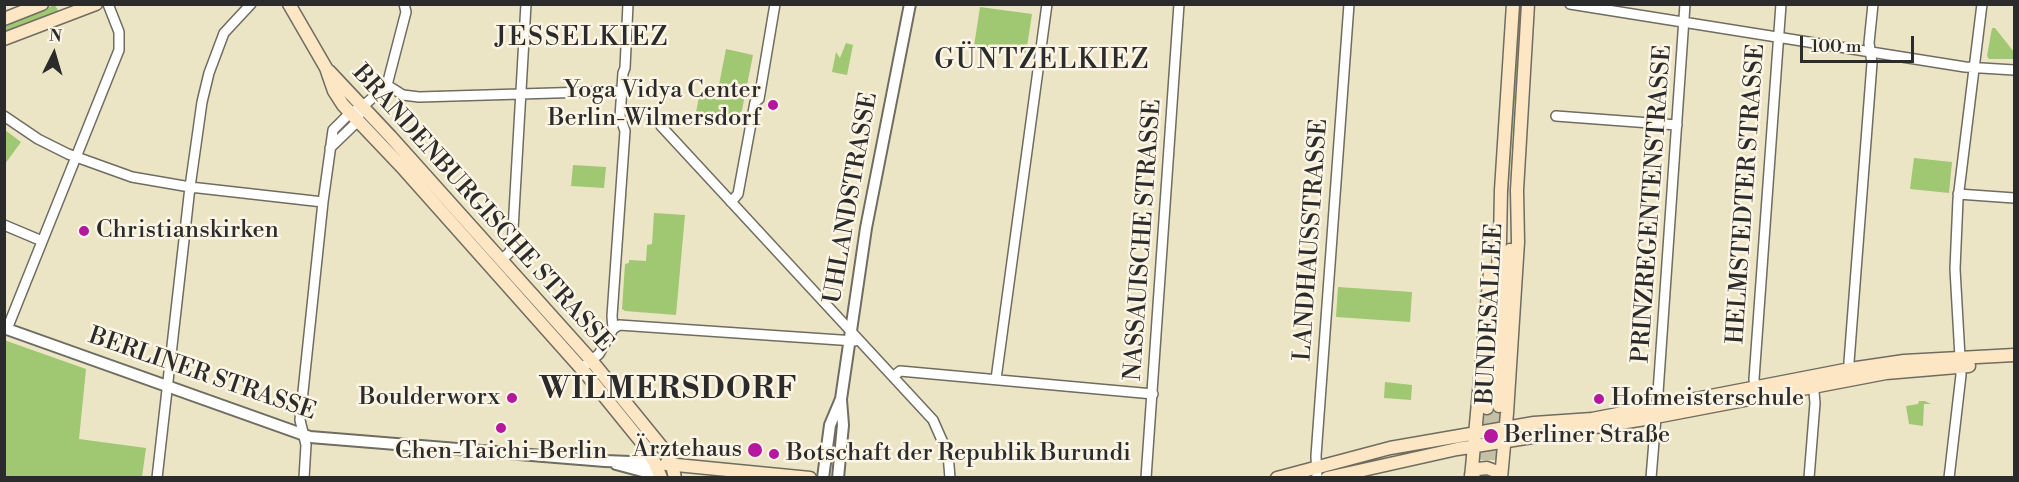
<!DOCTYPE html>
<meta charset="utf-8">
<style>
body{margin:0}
#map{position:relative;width:2019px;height:482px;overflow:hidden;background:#ece5c5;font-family:"Libre Bodoni",serif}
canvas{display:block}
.frame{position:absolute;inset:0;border:6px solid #2b2b2b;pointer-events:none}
.north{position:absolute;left:24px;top:24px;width:60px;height:60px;-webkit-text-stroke:4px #fcf5e5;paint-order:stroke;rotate:5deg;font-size:16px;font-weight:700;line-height:24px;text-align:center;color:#2b2b2b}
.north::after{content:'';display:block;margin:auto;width:21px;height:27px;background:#2b2b2b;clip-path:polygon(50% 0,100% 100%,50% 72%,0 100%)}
.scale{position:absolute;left:1800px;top:36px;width:114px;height:27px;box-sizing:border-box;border:3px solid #2b2b2b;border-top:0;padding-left:8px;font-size:18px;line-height:21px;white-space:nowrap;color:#2b2b2b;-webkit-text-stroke:4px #fcf5e5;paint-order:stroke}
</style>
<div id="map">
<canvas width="2019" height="482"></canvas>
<div class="frame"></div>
<div class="north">N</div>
<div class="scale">100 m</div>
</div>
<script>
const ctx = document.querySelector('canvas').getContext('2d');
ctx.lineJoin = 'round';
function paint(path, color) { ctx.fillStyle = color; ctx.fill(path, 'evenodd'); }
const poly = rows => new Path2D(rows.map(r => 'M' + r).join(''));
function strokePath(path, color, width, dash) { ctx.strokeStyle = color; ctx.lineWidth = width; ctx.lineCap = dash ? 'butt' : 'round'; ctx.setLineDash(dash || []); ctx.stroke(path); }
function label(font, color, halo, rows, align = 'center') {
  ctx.font = font + ' "Libre Bodoni",serif'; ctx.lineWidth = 5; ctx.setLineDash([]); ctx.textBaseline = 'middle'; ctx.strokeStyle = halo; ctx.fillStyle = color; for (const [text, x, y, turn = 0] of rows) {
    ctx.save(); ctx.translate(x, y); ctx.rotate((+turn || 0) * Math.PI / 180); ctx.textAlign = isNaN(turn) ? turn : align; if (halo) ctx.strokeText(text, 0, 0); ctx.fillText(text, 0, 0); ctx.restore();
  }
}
paint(poly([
 [55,5,59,12,5,32,4,23],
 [980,7,1032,14,1026,53,974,46],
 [1518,12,1521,12,1497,355,1495,355],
 [1992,28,1995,28,2014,52,2014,59,1989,59,1987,56],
 [846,43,853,45,847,75,832,72,836,52,840,58],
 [726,49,753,55,740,120,696,112,700,93,717,95],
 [5,130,21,142,5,164],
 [1914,158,1952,162,1949,193,1910,189],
 [573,165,606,167,604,188,571,186],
 [654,213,685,215,676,315,625,311,622,309,625,264,629,263,629,260,646,261,647,245,652,244],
 [1338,287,1412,292,1410,322,1336,317],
 [4,340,86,369,79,439,146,448,142,477,5,477],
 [1385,382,1412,385,1411,400,1384,398],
 [1919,401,1925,401,1931,404,1924,404,1923,426,1909,424,1906,406,1918,404]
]), '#a0c771');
strokePath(poly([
 [1482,478,1487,408],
 [1494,478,1499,406]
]), '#c5c0a6', 12, [12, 6]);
const minor = poly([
 [1570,4,1965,67,2014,70],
 [387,85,403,95,419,97,621,91],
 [387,85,406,12,404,4],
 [4,116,38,139,68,154,132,177,190,187,323,202],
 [1556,116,1677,125],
 [661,126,933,420,948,454,950,478],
 [330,148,358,121,359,115],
 [1958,194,2014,198],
 [731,202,738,194,755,102,759,99,775,4],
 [4,225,42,241],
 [501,260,509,253,512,247,526,4],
 [7,329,119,50,119,32,108,4],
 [613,329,619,325,855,341],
 [582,368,599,354,613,329,612,316,625,131,620,117,623,73,625,68,628,4],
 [1850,369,1849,362,1872,63,1869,43,1873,4],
 [894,376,900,371,1153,394],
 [996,379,1047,4],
 [1755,386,1754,379,1781,4],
 [1657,407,1685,4],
 [157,478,190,187,202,102,209,73,224,33,251,4],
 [304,478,306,445,300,420,323,202,333,130,350,113,362,107,387,85],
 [1146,478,1179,4],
 [1317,478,1316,456,1349,4],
 [1651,478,1656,417],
 [1809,478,1815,403,1813,381],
 [1949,478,1961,375,1955,269,1958,199,1982,4]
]);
const tertiary = poly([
 [4,328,310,437,605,461,655,463],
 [616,464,661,476],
 [823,478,830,425,841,399,866,228,910,4],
 [838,478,843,425,841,400]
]);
const secondary = poly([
 [289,4,326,68,334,91,343,105,401,166,587,375,643,444,655,463,661,478],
 [4,19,42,4],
 [4,39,96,4],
 [329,71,391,137,591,360,665,451,672,465,675,478],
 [1499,406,1510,250],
 [1487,408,1500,241,1501,190,1513,4],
 [666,464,810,478],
 [1471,475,1478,469,1487,468,1495,471,1501,476],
 [1277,478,1390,448,1534,423,1592,419,1850,369,1904,361,2014,355],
 [1327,478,1457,449,1645,419,1886,373,1969,366],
 [1471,478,1490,272],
 [1501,478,1507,413,1518,242,1517,190,1528,4]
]);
strokePath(minor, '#6f6c61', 12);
strokePath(tertiary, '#6f6c61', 14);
strokePath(secondary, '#6f6c61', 15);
strokePath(minor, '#fff', 9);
strokePath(tertiary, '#fff', 10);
strokePath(secondary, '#fce6c4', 12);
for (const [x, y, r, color] of [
 [773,105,6,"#b5179e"],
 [84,231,6,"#b5179e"],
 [512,398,6,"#b5179e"],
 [1599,399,6,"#b5179e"],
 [501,428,6,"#b5179e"],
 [1491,436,8,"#b5179e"],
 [755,450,8,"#b5179e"],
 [774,454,6,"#b5179e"]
]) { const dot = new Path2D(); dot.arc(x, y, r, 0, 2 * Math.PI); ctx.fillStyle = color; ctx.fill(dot); strokePath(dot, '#fcf5e5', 2); }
label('24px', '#2b2b2b', '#fcf5e5', [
 ["Yoga Vidya Center",761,91,"right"],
 ["Berlin-Wilmersdorf",761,119,"right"],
 ["Christianskirken",96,231],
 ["Boulderworx",500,398,"right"],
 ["Hofmeisterschule",1611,399],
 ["Berliner Straße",1504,436],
 ["Ärztehaus",742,450,"right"],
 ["Chen-Taichi-Berlin",501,452,"center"],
 ["Botschaft der Republik Burundi",786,454]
], 'left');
label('24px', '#2b2b2b', '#fcf5e5', [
 ["HELMSTEDTER STRASSE",1747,194,-86],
 ["UHLANDSTRASSE",852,198,-80],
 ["PRINZREGENTENSTRASSE",1653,204,-86],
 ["BRANDENBURGISCHE STRASSE",482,209,48],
 ["NASSAUISCHE STRASSE",1144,240,-86],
 ["LANDHAUSSTRASSE",1312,240,-86],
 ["BUNDESALLEE",1491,314,-87],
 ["BERLINER STRASSE",202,375,19]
]);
ctx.letterSpacing = '1.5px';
label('26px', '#2b2b2b', '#fcf5e5', [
 ["JESSELKIEZ",582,39]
]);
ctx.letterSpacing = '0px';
ctx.letterSpacing = '1.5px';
label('27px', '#2b2b2b', '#fcf5e5', [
 ["GÜNTZELKIEZ",1042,62]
]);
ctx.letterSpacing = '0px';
ctx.letterSpacing = '1.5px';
label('bold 30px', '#2b2b2b', '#fcf5e5', [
 ["WILMERSDORF",669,391]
]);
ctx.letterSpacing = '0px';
</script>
